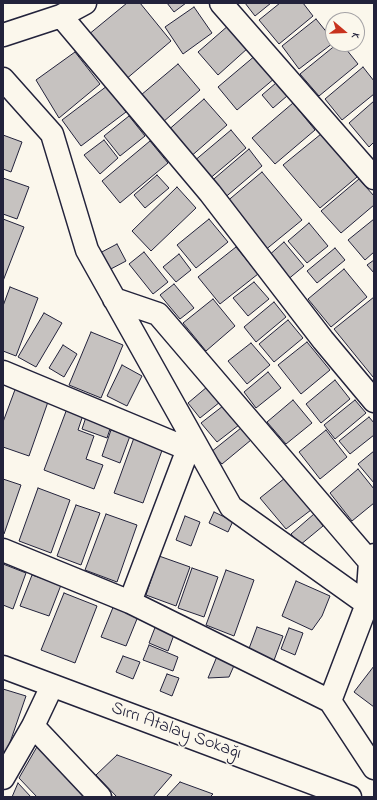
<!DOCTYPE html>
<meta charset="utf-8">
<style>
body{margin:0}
#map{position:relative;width:377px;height:800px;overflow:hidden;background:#fbf7ec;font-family:"Indie Flower",sans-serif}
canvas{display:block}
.frame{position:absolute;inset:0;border:4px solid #22223b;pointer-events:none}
.north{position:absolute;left:325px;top:12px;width:40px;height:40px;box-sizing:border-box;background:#fbf7ec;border:1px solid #a4a2a5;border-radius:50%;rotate:109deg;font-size:11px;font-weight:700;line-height:16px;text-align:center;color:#22223b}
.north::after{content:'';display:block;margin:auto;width:14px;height:18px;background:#c8321e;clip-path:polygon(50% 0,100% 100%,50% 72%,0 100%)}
</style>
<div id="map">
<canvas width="377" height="800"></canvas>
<div class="frame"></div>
<div class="north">K</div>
</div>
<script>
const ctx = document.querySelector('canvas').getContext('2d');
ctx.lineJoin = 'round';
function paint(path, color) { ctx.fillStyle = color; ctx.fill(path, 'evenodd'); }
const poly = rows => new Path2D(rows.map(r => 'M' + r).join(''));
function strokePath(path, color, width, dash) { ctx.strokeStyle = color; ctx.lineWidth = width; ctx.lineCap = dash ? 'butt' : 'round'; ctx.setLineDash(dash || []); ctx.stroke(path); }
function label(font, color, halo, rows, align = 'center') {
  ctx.font = font + ' "Indie Flower",sans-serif'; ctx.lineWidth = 3; ctx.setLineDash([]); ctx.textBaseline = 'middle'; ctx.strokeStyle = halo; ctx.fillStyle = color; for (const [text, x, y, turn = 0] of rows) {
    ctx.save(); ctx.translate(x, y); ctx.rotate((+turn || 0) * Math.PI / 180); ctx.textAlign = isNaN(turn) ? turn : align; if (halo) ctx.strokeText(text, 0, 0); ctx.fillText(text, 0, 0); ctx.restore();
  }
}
const building = poly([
 [127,3,140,3,171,41,125,80,88,35,127,3],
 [167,3,186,3,174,12,167,3],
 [245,3,271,3,255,16,245,3],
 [280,3,303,3,313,16,279,44,259,20,280,3],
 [194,7,212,33,183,54,165,27,194,7],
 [316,19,333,40,333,43,299,69,282,46,316,19],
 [229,25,248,48,218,75,198,52,229,25],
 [337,44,342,44,358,64,319,96,300,74,337,44],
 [75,52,100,84,59,118,36,80,75,52],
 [256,55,275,78,237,110,218,87,256,55],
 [178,64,200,90,163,122,141,95,178,64],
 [363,67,374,81,374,94,342,120,325,99,363,67],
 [276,83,287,96,273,108,262,95,276,83],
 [107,86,126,112,81,146,62,120,107,86],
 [204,99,227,125,189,158,166,132,204,99],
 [374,101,374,142,369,147,349,123,374,101],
 [293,103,315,130,275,164,252,138,293,103],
 [129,116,145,136,120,156,104,136,129,116],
 [231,130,246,148,208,180,193,162,231,130],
 [321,134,357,177,320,208,283,165,321,134],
 [3,135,22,142,11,172,3,169,3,135],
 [104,140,118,158,100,174,84,155,104,140],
 [150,141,168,163,120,203,102,181,150,141],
 [249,149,262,166,222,200,208,184,249,149],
 [262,172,302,220,264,251,225,203,262,172],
 [157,175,169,188,145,208,134,195,157,175],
 [3,178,29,187,17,219,3,214,3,178],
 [359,179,374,196,374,205,341,233,321,211,359,179],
 [177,187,196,208,151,251,132,231,177,187],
 [3,219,24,227,3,281,3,219],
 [209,219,228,242,196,268,177,245,209,219],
 [374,219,374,252,365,260,348,240,374,219],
 [309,223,328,246,307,263,288,241,309,223],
 [284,242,304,266,286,281,267,257,284,242],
 [117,244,126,261,107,271,98,254,117,244],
 [236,247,258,274,220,304,198,277,236,247],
 [335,248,345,260,317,283,307,271,335,248],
 [144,252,168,282,153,294,129,264,144,252],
 [179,254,191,270,176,282,163,267,179,254],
 [374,260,374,273,367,265,374,260],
 [344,269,367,297,331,327,308,299,344,269],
 [254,282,269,299,248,316,233,298,254,282],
 [174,284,194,308,180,319,160,295,174,284],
 [10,287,38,298,16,356,3,351,3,306,10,287],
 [374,297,374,376,373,377,334,329,374,297],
 [213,299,235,326,206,351,183,323,213,299],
 [274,302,286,317,256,342,244,327,274,302],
 [44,313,62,323,36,367,18,357,44,313],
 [288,320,303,338,274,362,259,344,288,320],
 [91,332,123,345,101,398,69,385,91,332],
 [307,342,330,370,301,394,278,365,307,342],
 [251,343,270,365,247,384,228,361,251,343],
 [63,345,77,354,64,377,49,368,63,345],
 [122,365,142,376,127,406,107,396,122,365],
 [268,372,281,388,256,408,244,392,268,372],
 [335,380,350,399,321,423,306,404,335,380],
 [16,387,49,399,29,456,3,447,3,422,16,387],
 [207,387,220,402,200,418,188,403,207,387],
 [293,400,312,423,286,444,267,422,293,400],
 [355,400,366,413,335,439,324,425,355,400],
 [68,406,84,412,78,430,94,436,86,459,103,465,94,489,44,470,68,406],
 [223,406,239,425,217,442,201,423,223,406],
 [87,414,112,423,107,438,82,429,87,414],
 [369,417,374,423,374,435,350,454,339,441,369,417],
 [241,428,251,440,222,464,211,452,241,428],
 [111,430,130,436,120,463,102,456,111,430],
 [326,430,347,457,320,479,299,452,326,430],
 [135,435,164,445,143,503,114,493,135,435],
 [374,451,374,483,358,464,374,451],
 [358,469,374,489,374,503,352,521,330,493,358,469],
 [285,478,311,510,286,529,260,498,285,478],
 [3,479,21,485,4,534,3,534,3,479],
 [38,488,70,500,51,553,19,541,38,488],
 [76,505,100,513,81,565,57,556,76,505],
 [214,512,233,521,228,532,209,523,214,512],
 [106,514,137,525,117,582,85,570,106,514],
 [314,514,323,526,300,545,291,534,314,514],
 [185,516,200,522,191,546,176,540,185,516],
 [159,556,190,567,176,606,146,595,159,556],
 [3,564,26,573,13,609,3,605,3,564],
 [192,568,218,577,204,617,178,608,192,568],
 [226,570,254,580,234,636,206,625,226,570],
 [32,575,61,585,49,616,20,606,32,575],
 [296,581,330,596,322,616,312,630,282,616,296,581],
 [64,593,97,606,75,663,41,650,64,593],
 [114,605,139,614,126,646,101,637,114,605],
 [156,625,175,632,168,651,149,643,156,625],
 [257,627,283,636,273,663,247,654,257,627],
 [289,628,303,633,295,655,281,649,289,628],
 [149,645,178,657,173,671,143,660,149,645],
 [218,654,236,661,229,677,208,678,218,654],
 [123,656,140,662,133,679,116,672,123,656],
 [374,666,374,707,354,692,374,666],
 [167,674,179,678,172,696,160,691,167,674],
 [3,689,26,696,6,754,3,753,3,689],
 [38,745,87,797,37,797,19,778,38,745],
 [117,755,172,775,153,797,117,797,96,775,117,755],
 [180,782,213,794,210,797,166,797,180,782],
 [18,783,31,797,12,797,18,783]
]);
paint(building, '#c6c2c0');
strokePath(building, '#22223b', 1);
const minor = poly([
 [221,3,374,178],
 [61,16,210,193,323,340,374,401],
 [3,35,61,16,85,3],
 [3,79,52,134,87,250,231,507,367,604],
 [114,299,158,314,370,562,374,563],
 [3,372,188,449,130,602,330,701,367,604,370,562,374,555],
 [3,550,130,602],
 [330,701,374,768],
 [33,726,100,797],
 [3,778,33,726,52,686]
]);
const secondary = poly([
 [3,667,350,797]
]);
strokePath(minor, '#22223b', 25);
strokePath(secondary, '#22223b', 25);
strokePath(minor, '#fbf7ec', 22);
strokePath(secondary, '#fbf7ec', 22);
label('18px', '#22223b', '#fbf7ec', [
 ["Sırrı Atalay Sokağı",176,732,20]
]);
</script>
